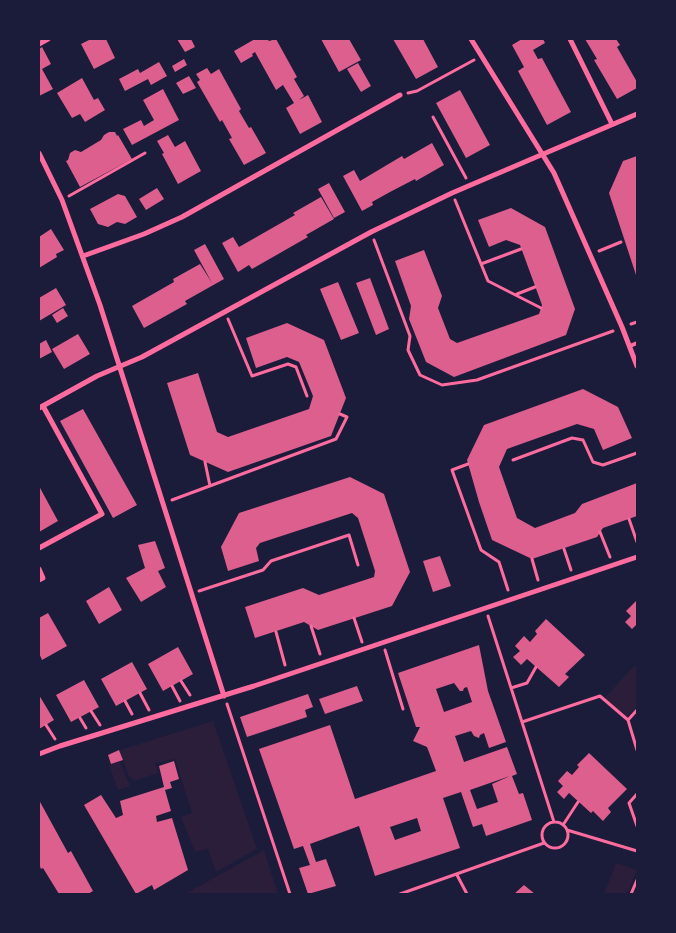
<!DOCTYPE html>
<style>
body{margin:0}
#map{position:relative;width:676px;height:933px;overflow:hidden;background:#1b1b3a;font-family:Bitter,serif}
canvas{display:block}
.frame{position:absolute;inset:0;border:40px solid #1b1b3a;pointer-events:none}
</style>
<div id="map">
<canvas width="676" height="933"></canvas>
<div class="frame"></div>
</div>
<script>
const ctx = document.querySelector('canvas').getContext('2d');
ctx.lineJoin = 'round';
function paint(path, color) { ctx.fillStyle = color; ctx.fill(path, 'evenodd'); }
const poly = rows => new Path2D(rows.map(r => 'M' + r).join(''));
function strokePath(path, color, width, dash) { ctx.strokeStyle = color; ctx.lineWidth = width; ctx.lineCap = dash ? 'butt' : 'round'; ctx.setLineDash(dash || []); ctx.stroke(path); }
paint(poly([
 [637,665,637,706,627,717,605,698,632,668],
 [213,721,257,849,216,872,208,849,195,852,181,817,192,813,175,759,155,763,158,773,134,781,128,775,120,750],
 [120,762,130,786,118,790,109,765],
 [264,850,278,894,185,894],
 [616,863,637,870,627,894,604,894]
]), '#2a1e3b');
paint(poly([
 [91,39,106,39,115,58,94,69,81,44],
 [177,39,191,39,195,47,185,52],
 [255,39,267,39,269,41,276,39,297,77,294,79,304,96,299,100,308,95,322,122,300,134,286,108,294,103,283,85,276,90,255,52,252,54,253,56,241,63,234,51],
 [321,39,349,39,361,60,339,72],
 [393,39,423,39,438,67,416,79],
 [522,39,543,39,545,43,533,50,538,59,542,58,571,112,547,125,518,71,524,67,512,45],
 [585,39,616,39,620,45,617,47,637,82,637,88,617,99,594,60,597,59],
 [42,47,51,64,42,69,53,89,39,96,39,49],
 [184,59,187,65,175,72,172,66],
 [159,62,167,76,151,85,148,79,125,91,119,79,138,69,140,73],
 [358,63,371,86,361,92,347,69],
 [207,68,211,74,219,69,241,109,239,111,249,128,251,127,266,153,244,165,229,139,232,138,222,120,220,122,197,82,200,80,196,74],
 [189,76,196,88,183,94,176,83],
 [82,78,94,100,98,98,105,110,85,122,80,114,72,118,57,93],
 [163,89,179,120,132,145,123,129,141,120,144,126,154,120,143,100],
 [460,90,490,145,466,158,436,103],
 [109,132,115,132,117,136,118,135,132,159,80,187,66,161,68,160,70,153,75,150,81,152,101,140,104,135],
 [168,135,175,147,185,141,201,171,178,184,162,154,164,153,157,141],
 [432,143,444,165,416,181,415,179,390,192,372,202,373,205,362,211,343,176,354,170,360,181,402,156,404,159],
 [637,156,637,278,609,193,623,161],
 [329,183,345,212,334,218,318,189],
 [157,188,164,199,146,210,139,199],
 [118,194,125,196,137,217,125,224,117,222,108,227,98,224,90,209],
 [321,197,334,219,306,235,308,237,252,269,249,265,238,272,222,243,233,237,239,247,295,215,293,213],
 [511,208,545,227,575,309,566,335,454,377,426,362,409,319,411,306,395,261,424,250,442,296,438,308,450,339,457,343,539,314,542,305,520,245,506,240,489,247,478,220],
 [51,229,64,250,56,254,57,257,39,268,39,237],
 [205,244,224,279,185,301,187,304,144,328,132,306,174,282,173,279,200,264,212,283,194,250],
 [370,278,389,329,376,335,356,283],
 [338,282,359,333,341,340,320,289],
 [56,288,66,305,39,321,39,298],
 [63,308,68,316,57,323,52,315],
 [287,323,324,340,346,398,331,436,228,472,190,455,167,383,198,373,217,432,228,437,309,409,313,396,299,362,287,357,256,368,246,338],
 [78,334,90,354,64,369,52,349],
 [46,340,52,352,39,359,39,344],
 [583,389,618,407,632,438,603,450,594,429,577,424,507,449,499,467,517,518,535,528,575,513,582,504,637,483,637,516,603,528,597,537,532,559,492,540,479,502,467,460,484,425],
 [83,409,137,505,113,518,60,421],
 [350,477,384,494,410,572,392,606,318,630,304,622,255,638,245,607,303,588,319,595,374,577,375,571,358,518,352,513,260,543,256,548,259,561,228,571,221,547,239,513],
 [39,486,58,521,39,532],
 [155,541,165,568,158,571,166,587,141,602,126,578,145,568,138,545],
 [440,556,451,586,433,592,423,561],
 [109,587,122,610,99,624,86,601],
 [636,601,637,603,637,624,632,629,625,622,631,616,626,611],
 [48,613,67,646,42,660,39,653,39,618],
 [546,619,585,655,565,674,569,677,559,687,527,659,521,665,513,657,520,651,515,646,524,636,530,642,537,634,535,631],
 [479,645,488,691,506,742,489,748,484,733,480,735,479,738,474,736,471,731,455,736,464,762,507,747,517,774,512,776,519,794,523,793,532,820,486,836,482,824,473,827,461,792,443,798,460,848,375,876,359,826,310,844,316,862,326,859,336,886,308,894,299,868,310,865,303,846,294,849,259,749,330,725,355,799,436,771,427,747,413,741,420,727,416,727,398,673],
 [454,683,460,691,463,691,464,688,467,687,472,702,444,712,436,689],
 [510,776,492,784,498,802,477,809,470,790],
 [417,818,421,831,395,840,390,827],
 [178,647,193,674,163,691,148,664],
 [132,662,147,689,116,706,101,679],
 [84,680,99,707,71,722,56,695],
 [357,686,363,701,325,714,319,699],
 [308,694,313,707,305,710,307,717,247,737,240,717],
 [39,695,54,720,39,729],
 [119,750,123,760,111,764,108,755],
 [589,753,627,789,608,808,611,812,603,821,593,811,591,813,569,793,564,799,557,792,563,786,558,781,567,771,572,775,579,767,577,765],
 [174,761,179,779,170,782,172,788,165,790,171,811,156,816,157,822,172,818,188,870,154,890,152,885,136,894,84,805,101,795,116,818,123,815,120,801,164,787,159,766],
 [39,800,68,853,71,851,93,891,88,894,59,894,43,868,41,869,39,864],
 [524,885,535,894,514,894]
]), '#dd5f8e');
strokePath(poly([
 [408,93,417,91,474,60],
 [433,117,466,178],
 [69,196,145,153],
 [455,200,488,281,541,308],
 [374,240,410,336,408,350,420,375,442,385,477,380,613,331],
 [599,251,621,242],
 [481,264,521,249],
 [517,294,535,287],
 [228,319,252,376,288,364,296,367,307,396],
 [631,324,637,322],
 [513,460,572,438,583,440,593,462,603,465,637,453],
 [205,462,210,486],
 [468,464,452,470,481,550,499,562,508,590],
 [172,500,336,439,347,417,340,414],
 [629,519,637,542],
 [600,532,610,557],
 [564,549,571,570],
 [532,559,538,580],
 [199,591,263,570,271,561,349,535,358,565],
 [488,616,554,822],
 [354,618,362,642],
 [311,626,320,654],
 [276,632,285,665],
 [385,650,403,709],
 [181,681,190,695],
 [172,686,180,701],
 [511,688,527,683,536,667],
 [140,693,149,710],
 [125,701,132,714],
 [227,704,290,894],
 [637,710,628,720,637,750],
 [91,711,100,725],
 [80,718,86,728],
 [522,722,600,696,628,720],
 [46,725,55,739],
 [637,794,629,803,637,826],
 '542 835a13 13 0 1 1 26 0a13 13 0 1 1-26 0Z',
 [563,825,578,802],
 [567,830,637,851],
 [457,875,467,894],
 [400,894,544,843],
 [631,894,637,880]
]), '#ff6b9d', 3);
strokePath(poly([
 [630,346,637,343]
]), '#ff6b9d', 4);
strokePath(poly([
 [471,39,554,173,622,327,637,366],
 [570,39,612,124],
 [39,44,48,39],
 [39,153,62,200,100,305,224,696],
 [83,256,144,234,182,217,400,95],
 [39,408,97,376,142,357,371,232,452,193,637,114],
 [39,548,102,514,43,406],
 [39,569,43,578,39,580],
 [39,754,60,746,254,686,637,557]
]), '#ff6b9d', 5);
</script>
